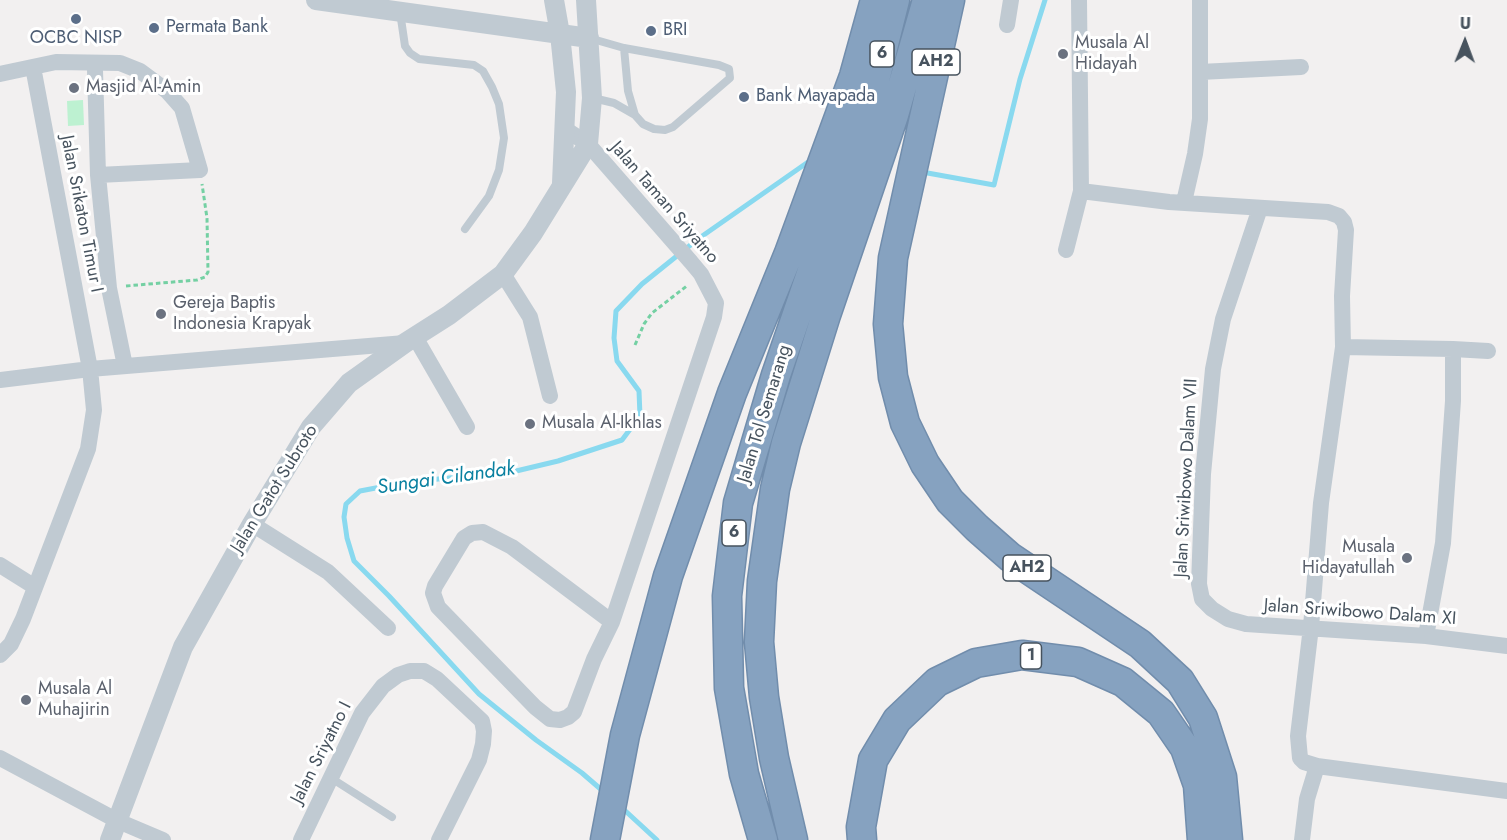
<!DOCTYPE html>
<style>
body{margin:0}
#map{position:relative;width:1507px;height:840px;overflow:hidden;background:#f2f0f0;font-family:Jost,sans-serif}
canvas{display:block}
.north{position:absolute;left:1435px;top:12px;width:60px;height:60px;-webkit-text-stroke:4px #fff;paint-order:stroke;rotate:1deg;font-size:16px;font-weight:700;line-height:24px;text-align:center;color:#47535e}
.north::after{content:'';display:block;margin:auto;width:21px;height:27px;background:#47535e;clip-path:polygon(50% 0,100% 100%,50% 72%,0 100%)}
</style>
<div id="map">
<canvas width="1507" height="840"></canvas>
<div class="north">U</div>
</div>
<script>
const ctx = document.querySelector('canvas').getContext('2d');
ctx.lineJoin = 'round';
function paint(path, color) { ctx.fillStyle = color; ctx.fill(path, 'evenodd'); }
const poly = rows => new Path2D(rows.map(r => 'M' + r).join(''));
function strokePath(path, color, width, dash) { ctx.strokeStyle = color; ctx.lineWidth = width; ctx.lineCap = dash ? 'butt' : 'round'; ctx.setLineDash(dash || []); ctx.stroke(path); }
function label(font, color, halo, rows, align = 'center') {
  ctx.font = font + ' Jost,sans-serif'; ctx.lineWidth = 6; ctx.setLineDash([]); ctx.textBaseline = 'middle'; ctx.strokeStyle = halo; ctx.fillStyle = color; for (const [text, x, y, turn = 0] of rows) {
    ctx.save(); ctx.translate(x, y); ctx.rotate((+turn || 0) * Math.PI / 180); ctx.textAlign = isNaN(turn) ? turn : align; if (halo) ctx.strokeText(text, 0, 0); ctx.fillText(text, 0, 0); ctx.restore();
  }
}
paint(poly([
 [83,100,84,125,68,126,67,101]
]), '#bdf1d1');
strokePath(poly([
 [922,172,994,185,1020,79,1045,0],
 [604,792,582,773,536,740,479,694,389,596,354,561,347,538,344,517,346,504,360,491,407,482,512,472,558,461,622,440,640,416,639,391,617,361,614,338,616,311,642,284,698,239,811,160],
 [620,806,657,840]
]), '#89d9ef', 5);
const motorway = poly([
 [950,0,893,258,888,324,893,377,905,423,925,464,950,501,977,528,1010,557,1140,644,1180,681,1203,718,1222,777,1228,840],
 [605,840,625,735,668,576,732,393,789,253,854,76,875,0],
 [763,840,744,774,729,688,727,596,738,503,776,375,868,108,895,0],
 [793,840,774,758,764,697,759,642,762,581,775,489,786,443,826,315,894,115,927,0],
 [862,840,861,827,873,760,897,720,937,682,976,663,1022,655,1078,662,1123,682,1161,713,1185,748,1198,785,1202,840]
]);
strokePath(motorway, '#718dac', 31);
strokePath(poly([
 [126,286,197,280,205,277,208,272,207,218,202,184],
 [635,345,644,324,652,313,688,285]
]), '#74d0a3', 3, [4.5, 3]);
strokePath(poly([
 [400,12,405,46,410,53,419,59,474,65,483,71,492,87,499,104,504,138,499,170,489,196,465,229],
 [589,38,624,48,719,65,729,69,730,78,673,127,665,130,654,129,643,124,635,115,628,91,624,48],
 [593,98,614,103,635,115],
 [331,778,392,817]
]), '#c0cad2', 8);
strokePath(poly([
 [1007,25,1011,0],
 [95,70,98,175,109,288,125,366],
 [1200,72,1301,67],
 [0,74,56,62,120,63,140,71,167,91,182,108,200,170,98,175],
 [565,129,588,144,691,262,701,274,716,303,714,317,612,622,594,659,574,712,568,717,560,720,550,719,535,707,438,607,433,593,435,586,464,538,472,533,483,532,512,547,612,622],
 [1081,191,1169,202,1328,212,1339,216,1344,222,1346,230,1342,296,1343,347,1321,503,1311,627,1298,736,1300,758,1304,762,1317,766,1507,791],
 [1184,202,1195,154,1200,119,1200,0],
 [1260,208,1223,319,1213,369,1203,474,1199,584,1202,599,1212,609,1228,619,1246,624,1426,636,1507,646],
 [1066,250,1081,191,1079,0],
 [503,274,530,317,550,396],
 [415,337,467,427],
 [1343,347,1453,349,1453,401,1443,543,1426,636],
 [1453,349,1488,351],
 [0,380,90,369,405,343],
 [252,524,328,572,388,628],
 [0,565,35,587],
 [0,655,11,644,23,619,88,449,94,410,90,369,33,67],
 [0,758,118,821,163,840],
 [301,840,362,713,383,686,398,675,410,671,424,671,437,679,482,721,484,731,483,744,479,760,439,840],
 [1302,840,1307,799,1317,766]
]), '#c0cad2', 16);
strokePath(poly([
 [316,0,589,38],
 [554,0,560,34,566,92,562,183],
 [110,840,183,647,252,524,311,427,349,383,405,343,449,315,503,274,533,233,588,144,592,98,586,0]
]), '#c0cad2', 20);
strokePath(motorway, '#86a2c0', 28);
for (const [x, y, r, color] of [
 [76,19,6,"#5c6f8a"],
 [154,28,6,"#5c6f8a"],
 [651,31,6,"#5c6f8a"],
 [1063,54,6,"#6b7280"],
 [74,88,6,"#6b7280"],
 [744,97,6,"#5c6f8a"],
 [161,314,6,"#6b7280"],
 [530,424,6,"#6b7280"],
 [1407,558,6,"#6b7280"],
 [26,700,6,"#6b7280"]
]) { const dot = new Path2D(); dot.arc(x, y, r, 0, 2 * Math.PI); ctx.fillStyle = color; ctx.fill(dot); strokePath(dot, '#fff', 2); }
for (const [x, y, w] of [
 [882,54,24],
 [936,62,48],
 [734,533,24],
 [1027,568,48],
 [1031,656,21]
]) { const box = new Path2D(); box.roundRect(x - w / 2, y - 13, w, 26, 4.5); ctx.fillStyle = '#fff'; ctx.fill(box); strokePath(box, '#47535e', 1.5); }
label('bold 16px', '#47535e', null, [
 ["6",882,54],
 ["AH2",936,62],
 ["6",734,533],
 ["AH2",1027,568],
 ["1",1031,656]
]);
label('18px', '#4e5e75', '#fff', [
 ["Permata Bank",166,28],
 ["BRI",663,31],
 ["OCBC NISP",76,39,"center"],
 ["Bank Mayapada",756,97]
], 'left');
label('18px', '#5b616d', '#fff', [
 ["Musala Al",1075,44],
 ["Hidayah",1075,65],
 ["Masjid Al-Amin",86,88],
 ["Gereja Baptis",173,304],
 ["Indonesia Krapyak",173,325],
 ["Musala Al-Ikhlas",542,424],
 ["Musala",1395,548,"right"],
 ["Hidayatullah",1395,569,"right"],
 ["Musala Al",38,690],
 ["Muhajirin",38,711]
], 'left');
label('18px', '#47535e', '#fff', [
 ["Jalan Taman Sriyatno",664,203,49],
 ["Jalan Srikaton Timur I",81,214,79],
 ["Jalan Tol Semarang",765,414,-73],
 ["Jalan Sriwibowo Dalam VII",1187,478,-87],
 ["Jalan Gatot Subroto",275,489,-58],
 ["Jalan Sriwibowo Dalam XI",1360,613,4],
 ["Jalan Sriyatno I",322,753,-63]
]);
label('italic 20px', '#0980a0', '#fff', [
 ["Sungai Cilandak",446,479,-8]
]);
</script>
